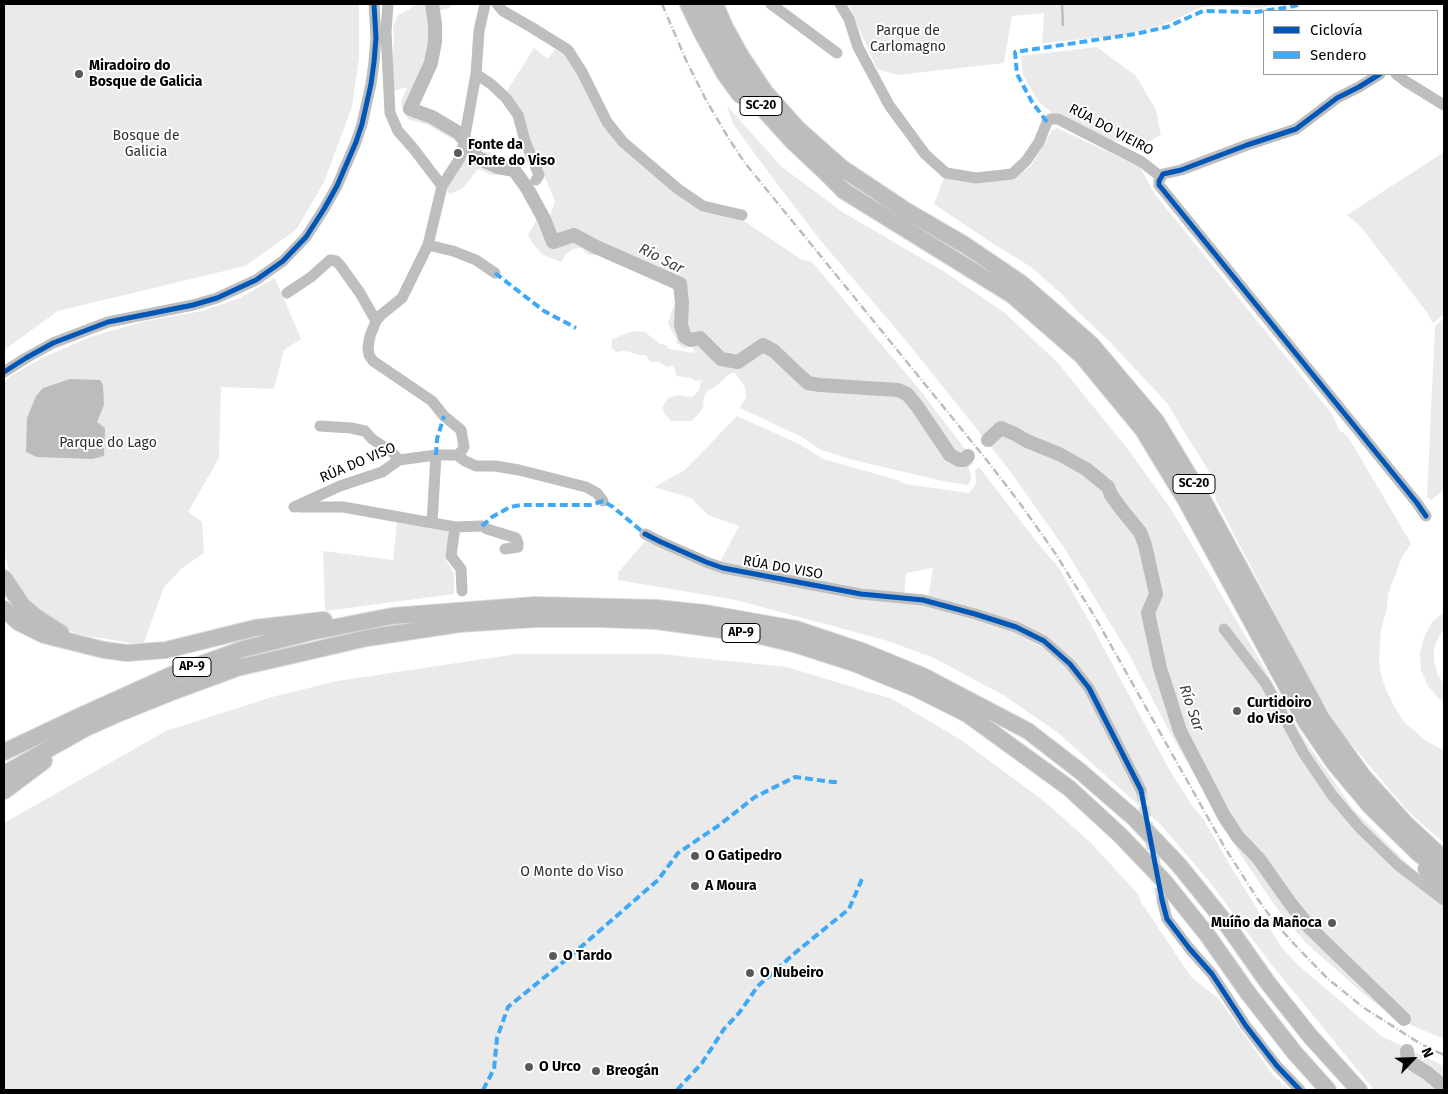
<!DOCTYPE html>
<meta charset="utf-8">
<style>
body{margin:0}
#map{position:relative;width:1448px;height:1094px;overflow:hidden;background:#fff;font-family:"Fira Sans",sans-serif}
canvas{display:block}
.frame{position:absolute;inset:0;border:5px solid #000;pointer-events:none}
.legend{position:absolute;left:1263px;top:10px;width:175px;height:65px;box-sizing:border-box;background:#fff;border:1px solid #999;margin:0;padding:6px 9px;list-style:none;font-size:15px;color:#000}
.legend li{display:flex;align-items:center;gap:10px;height:25px}
.legend b{width:25px;border:1px solid #999}
.north{position:absolute;left:1388px;top:1034px;width:50px;height:50px;-webkit-text-stroke:4px #fff;paint-order:stroke;rotate:66deg;font-size:14px;font-weight:700;line-height:20px;text-align:center;color:#000}
.north::after{content:'';display:block;margin:auto;width:18px;height:22px;background:#000;clip-path:polygon(50% 0,100% 100%,50% 72%,0 100%)}
</style>
<div id="map">
<canvas width="1448" height="1094"></canvas>
<div class="frame"></div>
<ul class="legend">
<li><b style="height:6px;background:#0057b8"></b>Ciclovía</li>
<li><b style="height:6px;background:#3fa9f5"></b>Sendero</li>
</ul>
<div class="north">N</div>
</div>
<script>
const ctx = document.querySelector('canvas').getContext('2d');
ctx.lineJoin = 'round';
function paint(path, color) { ctx.fillStyle = color; ctx.fill(path, 'evenodd'); }
const poly = rows => new Path2D(rows.map(r => 'M' + r).join(''));
function strokePath(path, color, width, dash) { ctx.strokeStyle = color; ctx.lineWidth = width; ctx.lineCap = dash ? 'butt' : 'round'; ctx.setLineDash(dash || []); ctx.stroke(path); }
function label(font, color, halo, rows, align = 'center') {
  ctx.font = font + ' "Fira Sans",sans-serif'; ctx.lineWidth = 4; ctx.setLineDash([]); ctx.textBaseline = 'middle'; ctx.strokeStyle = halo; ctx.fillStyle = color; for (const [text, x, y, turn = 0] of rows) {
    ctx.save(); ctx.translate(x, y); ctx.rotate((+turn || 0) * Math.PI / 180); ctx.textAlign = isNaN(turn) ? turn : align; if (halo) ctx.strokeText(text, 0, 0); ctx.fillText(text, 0, 0); ctx.restore();
  }
}
paint(poly([
 [4,4,359,4,359,58,352,107,324,182,296,230,245,266,58,311,4,350],
 [415,4,453,4,449,8,442,10,438,14,437,42,433,64,414,108,435,115,461,131,479,152,490,152,500,164,517,167,522,171,549,219,555,201,511,96,507,91,534,48,548,59,555,49,565,54,578,75,604,125,676,193,741,219,802,260,812,262,919,389,965,449,974,463,968,467,971,474,971,480,968,485,943,481,853,460,821,450,802,437,740,408,746,397,745,387,734,372,728,375,714,388,708,390,704,397,703,408,692,421,671,421,665,414,662,407,668,398,678,395,692,397,699,390,701,380,696,381,691,378,677,376,673,365,667,367,659,362,651,362,645,355,638,355,631,352,623,351,616,352,611,347,612,340,622,335,633,331,645,332,660,344,666,345,669,349,695,353,692,347,685,348,676,343,677,339,672,332,668,323,674,305,679,299,677,287,599,255,588,255,582,248,573,249,566,254,561,262,543,255,532,243,528,235,538,217,522,190,510,175,492,175,478,169,462,189,450,194,446,190,446,186,462,165,466,158,459,143,428,125,408,119,402,107,401,102,407,87,391,92,392,64,394,44,393,27,398,15,410,9],
 [848,4,1289,4,1258,8,1225,6,1202,7,1165,24,1124,35,1042,43,1044,13,1012,16,1004,63,897,75,877,69],
 [1097,47,1136,76,1156,110,1161,135,1144,144,1108,140,1054,115,1038,101,1023,75,1021,56],
 [727,106,782,167,844,213,945,272,1005,313,1058,363,1130,452,1171,509,1269,676,1306,742,1354,810,1414,870,1444,896,1444,1039,1395,1018,1366,996,1305,942,1278,910,1237,849,1173,738,1127,651,1065,549,1010,471,976,428,903,337,820,240,769,173,733,124],
 [1057,128,1140,167,1154,193,1332,414,1339,430,1347,435,1409,540,1411,544,1402,557,1388,594,1387,609,1381,629,1379,660,1381,675,1386,689,1394,706,1404,722,1426,741,1444,750,1444,842,1431,832,1406,809,1342,733,1311,682,1216,500,1212,476,1181,427,1168,404,1110,342,1075,309,1064,296,1031,267,992,243,934,204,944,178,983,183,1016,177,1031,166,1052,130],
 [1444,152,1444,314,1433,323,1426,311,1361,227,1347,215],
 [275,278,301,339,284,350,274,389,221,387,219,458,188,512,202,522,204,553,182,568,164,587,143,645,76,634,44,614,22,592,10,571,4,554,4,383,9,377,44,357,93,336,146,321,202,311,240,298],
 [1444,318,1444,490,1431,500,1427,497,1435,326],
 [737,416,801,445,823,459,897,480,905,484,969,493,974,487,976,482,975,470,979,467,1040,546,1059,568,1094,630,1170,771,1193,807,1204,820,1234,872,1282,948,1298,965,1381,1036,1444,1066,1444,1090,1374,1090,1271,964,1209,881,1161,825,1058,733,1005,696,934,658,888,641,736,600,618,580,618,573,645,541,726,573,920,604,1013,631,1046,650,1071,673,1091,685,1045,637,928,598,933,568,906,573,904,596,720,562,739,526,708,515,691,498,654,487,685,470],
 [397,522,449,532,446,560,454,573,454,594,325,611,323,551,393,560],
 [1444,612,1444,630,1439,636,1434,648,1434,662,1438,675,1444,684,1444,702,1439,699,1428,686,1421,670,1420,653,1424,637,1432,622],
 [517,654,660,654,787,667,892,699,961,740,1044,801,1090,842,1138,894,1141,902,1191,977,1218,998,1272,1074,1289,1090,4,1090,4,823,166,731,272,697,337,681]
]), '#eaeaea');
paint(poly([
 [70,379,100,380,103,385,104,405,97,422,105,428,104,456,92,459,37,457,26,452,27,418,36,396,43,388]
]), '#bcbcbc');
strokePath(poly([
 [1062,4,1063,25]
]), '#bcbcbc', 2.5);
strokePath(poly([
 [432,4,435,24,435,42,431,63,410,109,432,117,459,133,478,158,498,167,514,170,527,188,544,219,553,242,574,235,594,246,680,284,682,303,681,325,685,337,691,340,700,338,721,359,738,362,763,345,774,351,796,372,808,383,820,385,898,390,907,394,917,406,950,455,959,460,964,460,968,456],
 [988,440,1001,428,1015,434,1027,441,1059,454,1086,469,1108,487,1111,495,1122,510,1140,532,1145,545,1156,594,1148,613,1160,668,1180,731,1224,816,1238,837,1259,859,1290,903,1311,929,1404,1019],
 [1407,1051,1408,1061,1427,1073,1444,1087]
]), '#bcbcbc', 14);
strokePath(poly([
 [1141,790,1162,900]
]), '#d9d9d9', 11, [11, 5.5]);
const highway = poly([
 [688,4,702,33,724,73,740,95],
 [702,4,741,79,763,109,792,141,826,173,844,191,1012,295,1082,356,1143,430,1185,499,1306,722,1334,763,1370,806,1418,853,1444,873],
 [715,4,725,27,741,56,765,92,798,129,842,168,905,210,965,245,1021,283,1091,344,1156,421,1197,489,1322,719,1362,775,1407,825,1444,859],
 [4,578,22,605,36,617,61,633],
 [4,609,18,622,44,635,104,650,127,653,166,650,255,628,324,620],
 [4,752,78,717,171,675,243,649,311,632,392,616,535,605,656,608,705,613,796,629,862,651,923,676,1028,731,1081,772,1134,818,1178,864,1225,922,1268,983,1310,1036,1359,1090],
 [4,774,86,728,115,715,172,692,237,668,367,638,459,624,536,619,600,619,656,621,752,634,794,644,856,664,917,689,967,714,1069,788,1120,835,1164,881,1208,936,1248,993,1294,1052,1328,1090],
 [4,791,44,761],
 [1426,869,1444,887]
]);
strokePath(highway, '#dbdbdb', 18);
strokePath(poly([
 [388,4,386,32,390,113,398,131,413,148,442,186],
 [497,4,503,11,531,27,568,50,582,72,607,122,623,142,644,160,678,189,703,206,742,215],
 [771,4,837,53],
 [840,4,849,19,858,47,889,105,925,154,946,173,976,178,1012,174,1026,161,1039,142,1047,122,1051,119,1058,119,1142,162,1161,177],
 [476,74,491,84,506,98,518,115,525,141,539,175,536,180],
 [1380,74,1359,87,1337,98,1296,129,1247,145,1181,170,1163,174,1159,181,1159,185,1417,503,1426,516],
 [1396,74,1405,81,1444,105],
 [428,245,453,251,476,260,495,273],
 [287,293,311,277,330,260,336,261,340,265,360,293,376,321],
 [4,372,26,358,53,343,108,322,193,305,217,298,256,280,283,261,306,237,324,209,337,186,356,142,362,124,371,84,374,62,376,38,374,4],
 [320,426,351,428,365,431,372,439,392,452,399,460],
 [457,455,461,452,464,447,461,430,444,416,432,401,373,361,369,355,368,347,370,336,376,321,381,315,402,298,428,245,442,186,460,158,462,152,476,74,479,31,485,4],
 [294,507,340,486,382,472,399,460,436,455,457,455,465,461,476,466,495,466,519,470,586,487,597,493,603,501],
 [299,507,343,507,455,527,482,526,487,529,516,538,518,543,518,547,505,549],
 [432,523,436,455],
 [455,527,451,556,461,569,462,591],
 [645,534,661,542,706,562,723,568,861,594,923,600,975,614,1016,627,1044,641,1070,664,1089,688,1141,790],
 [1224,629,1266,684,1304,754,1332,795,1359,827,1398,865,1444,900],
 [1162,900,1167,919,1189,948,1212,974,1246,1026,1277,1066,1300,1090]
]), '#bebebe', 11);
strokePath(highway, '#bdbdbd', 16);
strokePath(poly([
 [662,4,686,60,706,100,729,139,745,163,985,458,1019,502,1055,553,1095,617,1225,848,1257,898,1275,923,1295,945,1328,979,1364,1008,1421,1044,1444,1055]
]), '#bdbdbd', 2.5, [8, 2.5, 1, 2.5]);
strokePath(poly([
 [1047,122,1032,102,1017,74,1015,52,1135,34,1167,27,1203,11,1256,12,1290,7,1302,4],
 [495,273,544,311,576,328],
 [436,455,437,439,444,416],
 [482,526,492,517,510,507,521,505,590,505,603,501,613,507,645,534],
 [483,1090,494,1069,497,1038,508,1007,567,959,658,880,678,853,718,826,755,797,795,777,833,782,840,782],
 [677,1090,702,1063,724,1029,739,1013,758,986,796,952,849,909,862,879]
]), '#3fa9f5', 4, [8, 4]);
strokePath(poly([
 [1380,74,1359,87,1337,98,1296,129,1247,145,1181,170,1163,174,1159,181,1159,185,1417,503,1426,516],
 [4,372,26,358,53,343,108,322,193,305,217,298,256,280,283,261,306,237,324,209,337,186,356,142,362,124,371,84,374,62,376,38,374,4],
 [645,534,661,542,706,562,723,568,861,594,923,600,975,614,1016,627,1044,641,1070,664,1089,688,1141,790,1162,900,1167,919,1189,948,1212,974,1246,1026,1277,1066,1300,1090]
]), '#0057b8', 5);
for (const [x, y, r, color] of [
 [79,74,5,"#595959"],
 [458,153,5,"#595959"],
 [1237,711,5,"#595959"],
 [695,856,5,"#595959"],
 [695,886,5,"#595959"],
 [1332,923,5,"#595959"],
 [553,956,5,"#595959"],
 [750,973,5,"#595959"],
 [529,1067,5,"#595959"],
 [596,1071,5,"#595959"]
]) { const dot = new Path2D(); dot.arc(x, y, r, 0, 2 * Math.PI); ctx.fillStyle = color; ctx.fill(dot); strokePath(dot, '#fff', 2); }
for (const [x, y, w] of [
 [761,106,42],
 [1194,484,42],
 [741,633,38],
 [192,667,38]
]) { const box = new Path2D(); box.roundRect(x - w / 2, y - 9.5, w, 19, 4); ctx.fillStyle = '#fff'; ctx.fill(box); strokePath(box, '#000', 1); }
label('bold 12px', '#000', null, [
 ["SC-20",761,106],
 ["SC-20",1194,484],
 ["AP-9",741,633],
 ["AP-9",192,667]
]);
label('14px', '#2f2f2f', '#fff', [
 ["Parque de",908,31],
 ["Carlomagno",908,47],
 ["Bosque de",146,136],
 ["Galicia",146,152],
 ["Parque do Lago",108,443],
 ["O Monte do Viso",572,872]
]);
label('bold 14px', '#000', '#fff', [
 ["Miradoiro do",89,66],
 ["Bosque de Galicia",89,82],
 ["Fonte da",468,145],
 ["Ponte do Viso",468,161],
 ["Curtidoiro",1247,703],
 ["do Viso",1247,719],
 ["O Gatipedro",705,856],
 ["A Moura",705,886],
 ["Muíño da Mañoca",1322,923,"right"],
 ["O Tardo",563,956],
 ["O Nubeiro",760,973],
 ["O Urco",539,1067],
 ["Breogán",606,1071]
], 'left');
label('14px', '#000', '#fff', [
 ["RÚA DO VIEIRO",1111,130,28],
 ["RÚA DO VISO",358,463,-23],
 ["RÚA DO VISO",783,568,10]
]);
label('italic 15px', '#404040', '#fff', [
 ["Río Sar",661,259,27],
 ["Río Sar",1191,708,71]
]);
</script>
